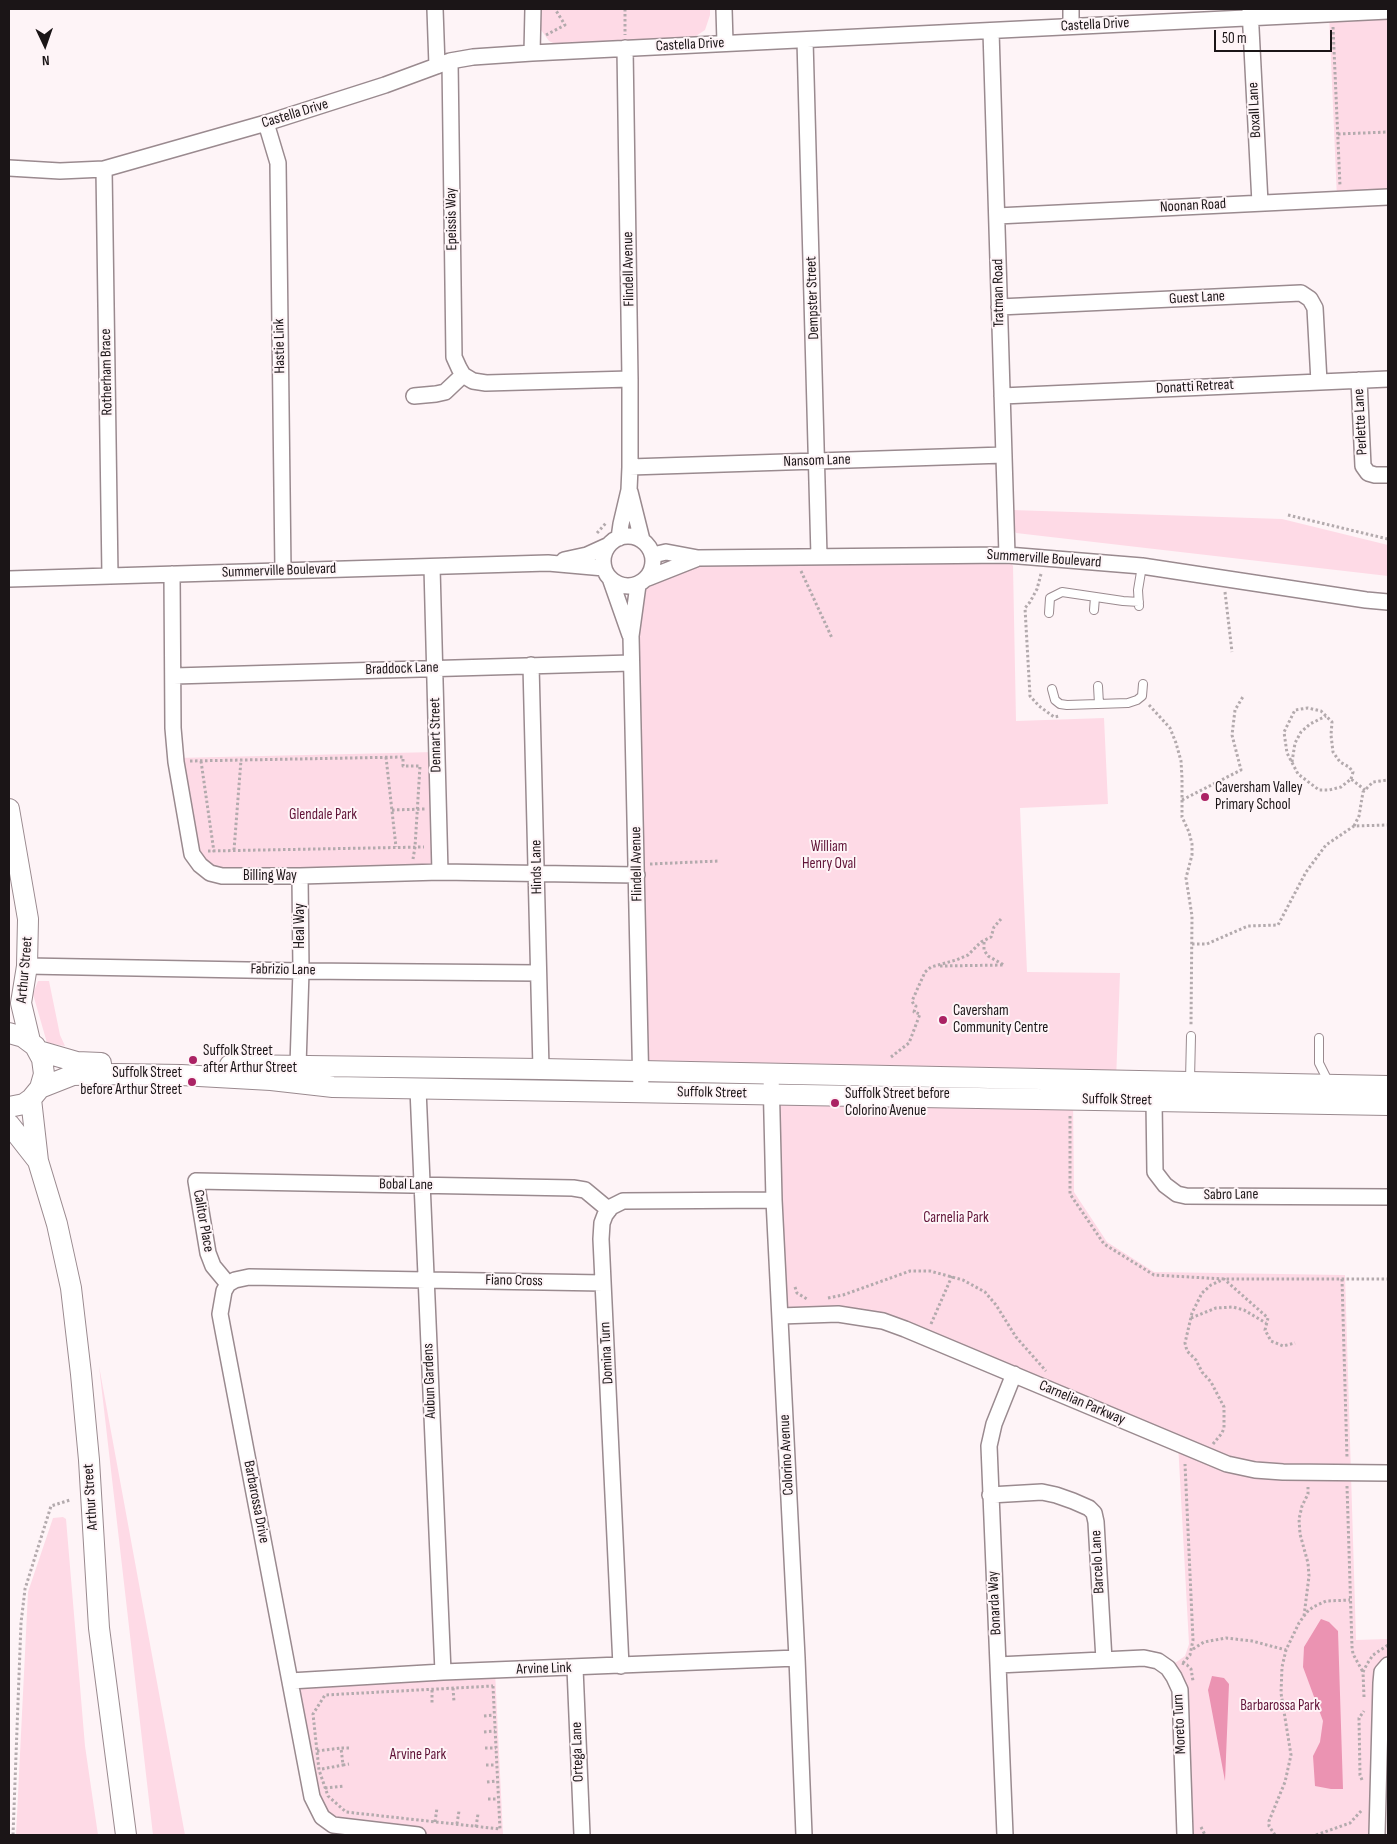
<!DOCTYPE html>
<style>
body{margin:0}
#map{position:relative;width:1397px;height:1844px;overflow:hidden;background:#fef4f7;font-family:"Sofia Sans Condensed",sans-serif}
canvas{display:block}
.frame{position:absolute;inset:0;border:10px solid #1b1517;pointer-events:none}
.north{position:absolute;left:20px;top:20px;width:50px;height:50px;-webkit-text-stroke:4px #fef4f7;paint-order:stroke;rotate:177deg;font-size:14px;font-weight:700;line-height:20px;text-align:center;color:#1b1517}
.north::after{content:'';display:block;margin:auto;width:18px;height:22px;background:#1b1517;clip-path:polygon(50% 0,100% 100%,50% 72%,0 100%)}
.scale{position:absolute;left:1214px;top:30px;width:118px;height:22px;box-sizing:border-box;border:2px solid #1b1517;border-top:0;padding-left:6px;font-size:15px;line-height:18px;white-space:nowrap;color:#1b1517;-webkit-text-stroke:4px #fef4f7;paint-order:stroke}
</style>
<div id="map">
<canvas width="1397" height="1844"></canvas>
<div class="frame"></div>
<div class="north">N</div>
<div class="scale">50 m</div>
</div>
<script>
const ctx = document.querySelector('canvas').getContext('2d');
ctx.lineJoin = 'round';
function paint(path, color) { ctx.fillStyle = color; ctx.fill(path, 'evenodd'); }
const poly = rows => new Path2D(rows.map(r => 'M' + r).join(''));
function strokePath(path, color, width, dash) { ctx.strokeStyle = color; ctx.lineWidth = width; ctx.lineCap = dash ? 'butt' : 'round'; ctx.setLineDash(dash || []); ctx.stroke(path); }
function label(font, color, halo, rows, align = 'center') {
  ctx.font = font + ' "Sofia Sans Condensed",sans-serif'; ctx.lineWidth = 4; ctx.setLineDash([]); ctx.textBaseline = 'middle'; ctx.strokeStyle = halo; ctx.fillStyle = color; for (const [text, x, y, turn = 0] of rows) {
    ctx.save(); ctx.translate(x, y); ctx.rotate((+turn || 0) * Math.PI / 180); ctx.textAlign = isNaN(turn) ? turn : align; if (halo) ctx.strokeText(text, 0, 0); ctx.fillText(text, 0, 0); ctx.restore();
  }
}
paint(poly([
 [539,9,710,9,710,15,705,30,693,38,561,47,549,41,541,30],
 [1388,11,1388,197,1337,199,1329,14],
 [1012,510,1282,519,1388,545,1388,576,1016,533,1012,526],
 [1007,555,1013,566,1016,721,1104,718,1108,804,1020,808,1027,972,1120,973,1116,1081,641,1072,631,636,643,582,698,558],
 [436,752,440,872,222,876,200,865,176,758],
 [38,981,49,981,60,1035,65,1046,47,1043,33,994],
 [772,1094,1073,1099,1074,1192,1107,1242,1154,1272,1345,1275,1356,1640,1388,1639,1388,1665,1377,1834,1369,1835,1185,1835,1180,1690,1168,1668,1185,1656,1189,1644,1178,1443,883,1321,780,1316],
 [99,1366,185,1835,153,1835],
 [63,1517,66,1519,85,1746,98,1835,16,1835,28,1592,53,1518],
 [495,1671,503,1835,417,1835,322,1817,290,1681]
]), '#fedae6');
paint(poly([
 [1321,1619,1329,1622,1338,1631,1343,1789,1331,1789,1315,1786,1313,1756,1320,1742,1323,1721,1303,1667,1304,1647],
 [1212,1676,1224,1678,1229,1684,1225,1781,1208,1690]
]), '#eb93b2');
const lane = poly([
 [1139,606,1138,590,1142,566],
 [1094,610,1095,597],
 [1049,613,1050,598,1062,592,1123,601,1139,602],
 [1098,686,1099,704],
 [1052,689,1055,700,1060,704,1067,705,1128,703,1137,700,1142,696,1143,684],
 [1319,1038,1319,1063,1329,1083],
 [1190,1080,1191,1036]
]);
const street = poly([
 [435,9,437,66],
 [724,9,725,43],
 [1250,9,1260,203],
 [1071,26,1071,9],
 [991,31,1007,555],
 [805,40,819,556],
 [532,53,533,9],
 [450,61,454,357,459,368,463,375,473,381,486,383,630,379],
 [266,123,278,163,283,571],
 [9,168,60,171,104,169,266,123,385,85,450,61,473,57,532,53,1388,11],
 [104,169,110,576],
 [997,216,1388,197],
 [999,307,1301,293,1310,299,1315,308,1319,382],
 [1359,380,1363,466,1368,473,1375,475,1388,475],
 [414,396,436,394,445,392,463,375],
 [1002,396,1388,379],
 [630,467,1004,455],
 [630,492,642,540],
 '603 561a25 25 0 1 1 50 0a25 25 0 1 1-50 0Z',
 [619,538,621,524,629,490,630,467,630,379,625,48],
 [653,555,666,552,698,558,1007,555,1142,566,1366,600,1388,602],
 [564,560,587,555,609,545],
 [432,567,440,872],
 [172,574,173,728,176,762,192,854,200,865,210,873,222,876,300,876,440,872,637,875],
 [610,578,630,635],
 [648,578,696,559],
 [9,579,548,563,604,568],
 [638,585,631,636,641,1092],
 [531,665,541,1069],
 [174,676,631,663],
 [27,966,301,971,538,973],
 [298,1066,301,971,300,876],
 [771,1074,774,1200,797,1658,804,1835],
 [418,1089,443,1672],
 [1154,1101,1155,1172,1165,1185,1177,1194,1186,1196,1388,1197],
 [228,1284,213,1266,208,1253,196,1181,573,1188,585,1190,609,1210],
 [780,1316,838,1314,883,1321,905,1329,1227,1464,1255,1470,1283,1472,1388,1473],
 [990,1495,1042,1492,1056,1495,1073,1501,1089,1508,1094,1513,1096,1522,1104,1660],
 [998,1665,1144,1658,1158,1661,1168,1668,1174,1677,1180,1690,1185,1835],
 [621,1666,601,1239,602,1223,605,1215,611,1207,623,1201,774,1200],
 [575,1668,582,1835],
 [290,1681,443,1672,797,1658],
 [1377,1834,1381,1683,1382,1672,1388,1665],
 [418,1835,333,1825,322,1817,312,1797,223,1330,220,1314,224,1291,228,1284,235,1280,249,1277,603,1283],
 [1005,1835,989,1446,994,1424,1014,1374]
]);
const secondary = poly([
 [9,809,28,919,27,966,21,1003,30,1041],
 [9,1033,23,1037,35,1046,42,1059,44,1074,40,1088,31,1099,24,1104,9,1107],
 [39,1051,77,1062,101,1063],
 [230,1065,541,1069,1388,1086],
 [40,1088,73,1075,116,1074,181,1075,271,1080,333,1087,1388,1105],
 [31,1099,38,1161,57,1224,71,1288,81,1374,89,1460,99,1628,126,1835],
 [9,1124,38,1161]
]);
strokePath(lane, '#9a8a8f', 10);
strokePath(street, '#9a8a8f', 18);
strokePath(secondary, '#9a8a8f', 22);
strokePath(poly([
 [625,9,625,35],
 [1333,27,1340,186],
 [546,35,565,25,555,9],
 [1338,134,1388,132],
 [1288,515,1388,539],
 [597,533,606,523],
 [801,571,832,638],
 [1041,574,1037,589,1030,602,1025,608,1030,696,1039,706,1054,717,1060,716],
 [1225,592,1232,652],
 [1149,705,1170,728,1176,743,1181,761,1182,778,1182,817,1189,832,1192,844,1192,855,1186,878,1192,916,1191,1025],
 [386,757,396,847],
 [190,761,403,757,403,766,420,766,415,847,413,859],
 [201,761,214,852],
 [1292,762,1295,743,1301,732,1310,724,1326,716],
 [1351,779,1353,772,1349,767,1340,762,1333,752,1331,735,1332,722,1321,711,1308,708,1295,710,1284,732,1287,753,1298,774,1319,790,1329,790,1341,787,1351,779,1365,790],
 [1182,800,1241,770,1232,735,1235,710,1244,695],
 [392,810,425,809],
 [1354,826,1359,816,1363,792,1373,782,1388,780],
 [234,850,241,760],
 [208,851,424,847],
 [650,864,719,861],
 [1192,944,1207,944,1248,926,1278,925,1306,872,1326,845,1354,826,1388,825],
 [940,966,1004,965,988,956,984,950,984,942],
 [891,1057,909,1043,920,1014,914,1012,916,1006,914,1005,912,1001,925,972,931,967,956,960,968,955,981,942,991,937,994,927,1001,919],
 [1070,1116,1070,1194,1104,1244,1154,1275,1224,1279,1388,1279],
 [1342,1279,1347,1458],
 [795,1287,797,1293,807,1299],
 [828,1298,843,1295,910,1271,930,1271,963,1280,985,1292,996,1305,1016,1337,1046,1371],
 [1191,1318,1216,1308,1233,1307,1244,1310,1266,1323],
 [931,1324,952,1276],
 [1213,1444,1222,1433,1224,1428,1224,1407,1211,1382,1202,1372,1196,1360,1187,1351,1185,1343,1192,1313,1202,1293,1211,1285,1224,1279,1268,1318,1265,1330,1271,1341,1283,1346,1295,1343],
 [1347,1486,1352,1647,1353,1654,1363,1672],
 [1304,1616,1309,1576,1308,1563,1300,1534,1299,1519,1302,1506,1308,1494,1308,1487],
 [1193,1649,1204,1642,1226,1638,1252,1641,1286,1650],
 [1182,1663,1187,1665,1191,1669,1193,1681],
 [1183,1663,1190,1655,1193,1640,1185,1464],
 [493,1686,500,1829,346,1812,328,1796,319,1770,313,1714,325,1695,493,1686],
 [453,1688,454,1702],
 [432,1690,432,1704],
 [1364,1697,1363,1672,1367,1664,1373,1655,1388,1645],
 [484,1716,494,1715],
 [484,1732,495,1731],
 [349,1748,341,1748,343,1765,349,1764],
 [485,1748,496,1748],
 [317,1751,341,1748],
 [486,1765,496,1765],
 [322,1769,343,1765],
 [1362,1780,1360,1775,1359,1718,1364,1711],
 [487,1782,497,1781],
 [325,1788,344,1786],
 [488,1799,498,1799],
 [435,1822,437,1808],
 [457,1824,459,1811],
 [476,1827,478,1814],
 [1201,1827,1205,1835],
 [13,1835,21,1623,25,1589,51,1506,70,1500],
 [1275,1835,1269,1826,1269,1821,1285,1782,1291,1755,1281,1693,1282,1667,1286,1650,1299,1623,1307,1612,1313,1607,1326,1601,1350,1600],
 [1316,1835,1350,1823,1362,1810]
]), '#b3aaad', 3, [2.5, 2.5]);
strokePath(lane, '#fff', 8);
strokePath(street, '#fff', 15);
strokePath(secondary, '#fff', 20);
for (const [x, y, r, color] of [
 [1205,797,5,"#ab2264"],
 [943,1020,5,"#ab2264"],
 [193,1060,5,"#ab2264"],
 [192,1082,5,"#ab2264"],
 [835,1103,5,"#ab2264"]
]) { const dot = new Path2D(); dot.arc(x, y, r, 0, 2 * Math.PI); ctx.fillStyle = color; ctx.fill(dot); strokePath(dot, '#fef4f7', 2); }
label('15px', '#1b1517', '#fef4f7', [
 ["Castella Drive",1095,25,-3],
 ["Castella Drive",690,45,-3],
 ["Boxall Lane",1255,110,-93],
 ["Castella Drive",295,114,-17],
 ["Noonan Road",1193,206,-3],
 ["Epeissis Way",452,219,-91],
 ["Flindell Avenue",629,269,-91],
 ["Tratman Road",999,293,-91],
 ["Dempster Street",813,298,-92],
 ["Guest Lane",1197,298,-3],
 ["Hastie Link",280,346,-91],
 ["Rotherham Brace",107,372,-91],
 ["Donatti Retreat",1195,387,-3],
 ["Perlette Lane",1361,422,-93],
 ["Nansom Lane",817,461,-2],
 ["Summerville Boulevard",1044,559,4],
 ["Summerville Boulevard",279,571,-2],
 ["Braddock Lane",402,669,-2],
 ["Dennart Street",436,735,-91],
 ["Flindell Avenue",637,864,-91],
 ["Hinds Lane",537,867,-91],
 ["Billing Way",270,876],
 ["Heal Way",300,926,-90],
 ["Arthur Street",25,970,-85],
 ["Fabrizio Lane",283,970,1],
 ["Suffolk Street",712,1093,1],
 ["Suffolk Street",1117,1100,1],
 ["Bobal Lane",406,1185,1],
 ["Sabro Lane",1231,1195,-1],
 ["Calitor Place",203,1221,80],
 ["Fiano Cross",514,1281,1],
 ["Domina Turn",607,1353,-93],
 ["Aubun Gardens",430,1381,-92],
 ["Carnelian Parkway",1082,1403,23],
 ["Colorino Avenue",787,1455,-93],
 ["Arthur Street",91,1497,-94],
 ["Barbarossa Drive",256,1502,79],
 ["Barcelo Lane",1098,1562,-93],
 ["Bonarda Way",995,1603,-93],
 ["Arvine Link",544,1669,-2],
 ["Moreto Turn",1180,1724,-93],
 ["Ortega Lane",578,1752,-92]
]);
label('15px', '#1b1517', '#fef4f7', [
 ["Caversham Valley",1215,788],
 ["Primary School",1215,805],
 ["Caversham",953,1011],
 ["Community Centre",953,1028],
 ["Suffolk Street",203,1051],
 ["after Arthur Street",203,1068],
 ["Suffolk Street",182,1073,"right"],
 ["before Arthur Street",182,1090,"right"],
 ["Suffolk Street before",845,1094],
 ["Colorino Avenue",845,1111]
], 'left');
label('15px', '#601337', '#fef4f7', [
 ["Glendale Park",323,815],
 ["William",829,847],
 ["Henry Oval",829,864],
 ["Carnelia Park",956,1218],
 ["Barbarossa Park",1280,1706],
 ["Arvine Park",418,1755]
]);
</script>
